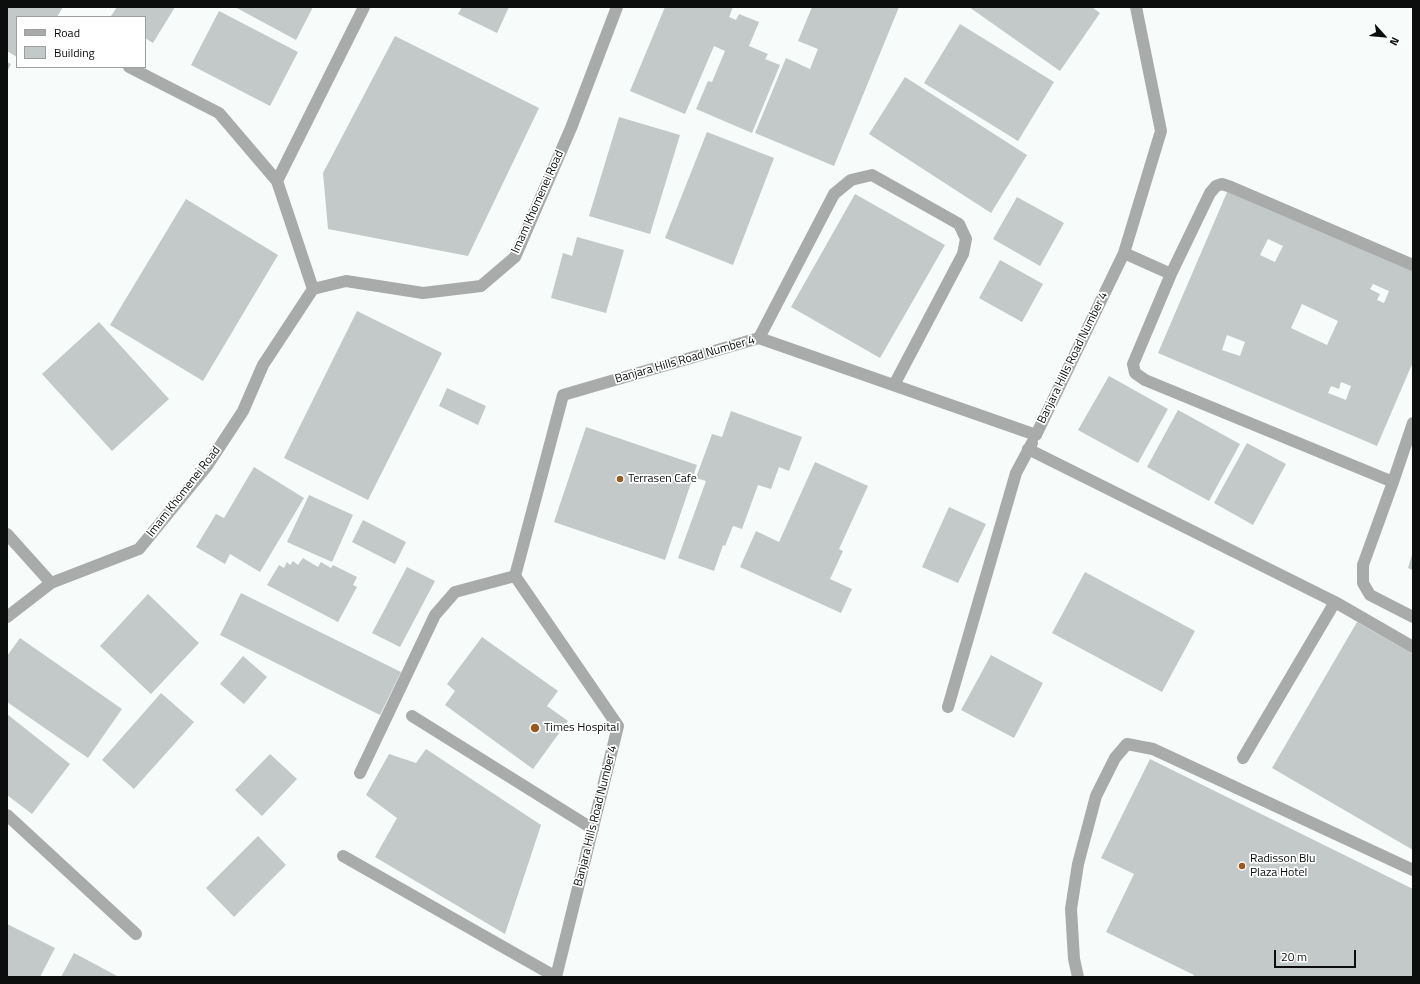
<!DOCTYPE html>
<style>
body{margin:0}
#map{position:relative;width:1420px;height:984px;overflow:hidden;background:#f7fcfb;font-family:"Titillium Web",sans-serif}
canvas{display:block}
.frame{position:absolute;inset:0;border:8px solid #0c0e0e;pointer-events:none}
.legend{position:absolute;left:16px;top:16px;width:130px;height:52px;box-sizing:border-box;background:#fff;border:1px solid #9e9f9f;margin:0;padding:5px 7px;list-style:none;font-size:12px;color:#0c0e0e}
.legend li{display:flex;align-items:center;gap:8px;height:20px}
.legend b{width:20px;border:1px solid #9e9f9f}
.north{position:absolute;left:1364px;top:16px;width:40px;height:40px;-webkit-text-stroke:3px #fff;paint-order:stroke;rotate:117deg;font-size:11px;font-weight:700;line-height:16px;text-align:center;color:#0c0e0e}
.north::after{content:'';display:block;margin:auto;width:14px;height:18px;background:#0c0e0e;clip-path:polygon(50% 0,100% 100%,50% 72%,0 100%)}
.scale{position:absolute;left:1274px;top:950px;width:82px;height:18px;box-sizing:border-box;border:2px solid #0c0e0e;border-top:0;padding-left:5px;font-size:12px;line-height:14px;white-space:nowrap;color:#0c0e0e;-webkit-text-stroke:3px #fff;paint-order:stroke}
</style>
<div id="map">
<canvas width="1420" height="984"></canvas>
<div class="frame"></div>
<ul class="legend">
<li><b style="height:5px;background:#a8abaa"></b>Road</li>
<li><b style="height:11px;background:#c3c8c8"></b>Building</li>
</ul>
<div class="north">N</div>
<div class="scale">20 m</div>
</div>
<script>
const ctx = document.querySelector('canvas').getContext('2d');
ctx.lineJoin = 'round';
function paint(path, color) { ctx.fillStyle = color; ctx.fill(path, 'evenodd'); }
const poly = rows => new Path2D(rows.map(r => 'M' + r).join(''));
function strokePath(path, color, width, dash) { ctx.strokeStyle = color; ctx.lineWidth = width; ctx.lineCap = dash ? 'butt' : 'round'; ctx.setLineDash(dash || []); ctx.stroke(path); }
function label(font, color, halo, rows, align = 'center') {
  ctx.font = font + ' "Titillium Web",sans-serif'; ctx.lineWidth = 3.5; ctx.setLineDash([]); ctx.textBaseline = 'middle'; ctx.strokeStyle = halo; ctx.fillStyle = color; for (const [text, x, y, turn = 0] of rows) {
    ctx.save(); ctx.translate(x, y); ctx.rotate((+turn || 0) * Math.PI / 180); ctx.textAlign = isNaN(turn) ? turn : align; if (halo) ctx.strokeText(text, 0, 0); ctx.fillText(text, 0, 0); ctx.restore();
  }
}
paint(poly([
 [7,7,63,7,57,17,17,17,17,57,7,51],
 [117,7,175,7,153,43,145,38,145,17,112,17,111,16],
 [235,7,313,7,296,40],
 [462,7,509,7,497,33,458,14],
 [665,7,733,7,729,17,736,20,739,14,759,22,749,46,768,54,765,59,780,65,752,133,696,109,708,81,712,82,725,51,714,46,685,114,630,91],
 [812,7,899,7,834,166,755,133,786,58,810,69,818,49,798,41],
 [969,7,1092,7,1100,13,1060,71],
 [219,11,298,52,270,106,191,65],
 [960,24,1054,82,1018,141,924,83],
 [395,36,539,108,468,256,328,229,323,173],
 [7,62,11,64,7,72],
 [905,77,1027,155,991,213,869,134],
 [619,117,680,135,650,234,589,216],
 [707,132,774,158,733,265,665,238],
 [1228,190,1413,268,1413,362,1377,446,1158,353],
 [1268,239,1283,246,1275,262,1260,255],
 [1373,284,1389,291,1384,303,1377,300,1380,294,1370,289],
 [1302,304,1338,321,1327,345,1291,328],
 [1227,335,1245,342,1240,356,1222,350],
 [1341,382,1351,386,1346,400,1328,393,1331,386,1339,389],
 [855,194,945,245,880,358,791,307],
 [1017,197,1064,223,1040,266,993,239],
 [186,199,278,255,203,381,110,325],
 [577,237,624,250,606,313,551,298,563,253,572,256],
 [1000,260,1043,284,1022,322,979,298],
 [357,311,442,353,368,500,284,458],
 [99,322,169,399,112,451,42,374],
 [1109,376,1168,409,1138,463,1078,430],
 [447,388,486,406,478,425,439,406],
 [1178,410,1240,444,1209,501,1147,467],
 [731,411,802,437,789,471,779,467,771,489,758,485,742,529,733,526,725,546,723,545,714,571,678,558,706,481,696,478,712,434,722,437],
 [586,427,697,465,665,560,554,522],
 [1247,443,1286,464,1253,525,1214,503],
 [815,462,868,486,839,549,843,551,830,579,852,589,841,613,740,567,756,531,779,542],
 [254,467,304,498,260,572,230,554,225,564,196,547,216,514,224,518],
 [309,495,353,515,332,562,287,542],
 [949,507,986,524,958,583,922,567],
 [363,520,406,542,395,564,352,542],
 [1413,552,1413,570,1408,568],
 [303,558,318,567,321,562,331,568,333,565,357,577,353,585,357,587,338,622,267,585,279,565,284,568,287,562,290,565,293,561,298,565],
 [407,567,435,581,400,647,372,633],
 [1085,572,1195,631,1162,692,1052,633],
 [241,593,401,672,380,715,220,635],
 [148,594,199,643,151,694,100,646],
 [1357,622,1413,654,1413,850,1272,768],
 [482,637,558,691,547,706,568,721,533,769,445,705,455,691,447,684],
 [20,638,122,709,88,758,7,702,7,656],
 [991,655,1043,683,1014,738,961,710],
 [243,656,267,677,244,704,220,684],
 [161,693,194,722,134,789,102,760],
 [7,714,70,764,32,814,7,795],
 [426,749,541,825,505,934,375,857,397,818,366,795,389,754,416,763],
 [270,754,297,779,262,816,235,790],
 [1150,759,1413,889,1413,977,1193,977,1194,975,1106,932,1134,874,1101,858],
 [258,836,286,865,234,917,206,888],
 [7,924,55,948,40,977,7,977],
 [74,953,119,977,61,977]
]), '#c3c8c8');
strokePath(poly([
 [129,67,219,113,277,181,313,289],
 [277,181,364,7],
 [1124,253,1171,274,1210,193,1216,186,1222,184,1231,187,1413,265],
 [1171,274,1133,364,1135,373,1145,380,1393,482,1413,423],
 [759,338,834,194,851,180,872,175,959,224,966,239,963,254,894,385],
 [1028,449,1335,602,1413,647],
 [1393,482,1363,565,1363,583,1370,595,1413,617],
 [7,534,51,583],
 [7,617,51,583,139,549,207,466,243,411,263,365,313,289,346,281,423,293,481,286,515,257,571,128,617,7],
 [948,707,1016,473,1032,443],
 [412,716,593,829],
 [1243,758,1335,602],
 [360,773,435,615,455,592,515,576],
 [7,815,136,934],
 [343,856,556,977],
 [556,977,618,726,515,576,563,395,759,338,1036,435,1124,253,1161,131,1136,7],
 [1078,977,1074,959,1071,909,1078,864,1096,796,1115,758,1127,744,1153,749,1413,870]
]), '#a8abaa', 12);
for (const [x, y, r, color] of [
 [620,479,4,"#995a21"],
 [535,728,5,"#995a21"],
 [1242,866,4,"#995a21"]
]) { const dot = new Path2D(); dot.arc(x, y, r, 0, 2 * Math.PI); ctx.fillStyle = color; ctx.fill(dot); strokePath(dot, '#fff', 1.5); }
label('12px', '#0c0e0e', '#fff', [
 ["Imam Khomenei Road",538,202,-66],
 ["Banjara Hills Road Number 4",1073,358,-64],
 ["Banjara Hills Road Number 4",685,360,-16],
 ["Imam Khomenei Road",184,492,-52],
 ["Banjara Hills Road Number 4",596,816,-76]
]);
label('12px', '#0c0e0e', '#fff', [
 ["Terrasen Cafe",628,479],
 ["Times Hospital",544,728],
 ["Radisson Blu",1250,859],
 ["Plaza Hotel",1250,873]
], 'left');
</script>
